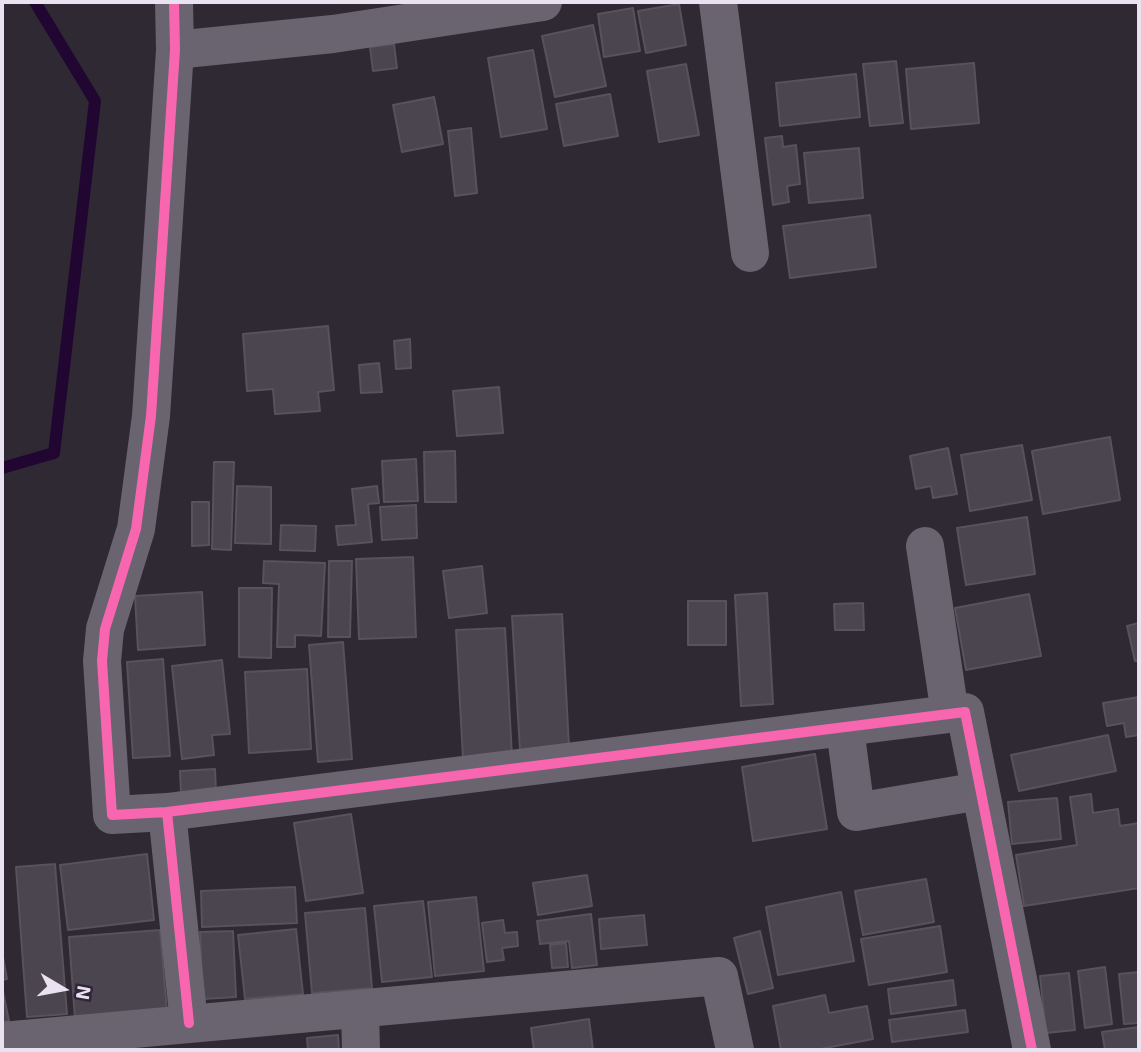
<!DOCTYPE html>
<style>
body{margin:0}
#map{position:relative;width:1141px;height:1052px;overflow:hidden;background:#2f2934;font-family:"Exo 2",sans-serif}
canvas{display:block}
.frame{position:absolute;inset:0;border:4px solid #eae2f0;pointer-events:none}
.north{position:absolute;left:28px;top:954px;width:70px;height:70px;-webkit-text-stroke:5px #302439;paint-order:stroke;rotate:100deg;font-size:19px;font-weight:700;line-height:28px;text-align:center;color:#eae2f0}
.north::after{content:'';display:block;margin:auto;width:24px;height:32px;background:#eae2f0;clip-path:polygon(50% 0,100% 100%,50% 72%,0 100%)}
</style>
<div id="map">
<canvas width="1141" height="1052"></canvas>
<div class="frame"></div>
<div class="north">N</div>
</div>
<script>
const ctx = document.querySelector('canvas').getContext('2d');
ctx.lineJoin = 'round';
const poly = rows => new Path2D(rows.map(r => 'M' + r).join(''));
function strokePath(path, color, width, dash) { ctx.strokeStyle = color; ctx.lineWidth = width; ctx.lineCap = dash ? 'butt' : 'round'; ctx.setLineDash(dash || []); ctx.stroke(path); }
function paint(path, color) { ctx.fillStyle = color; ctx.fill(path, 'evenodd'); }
strokePath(poly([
 [2,468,54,453,95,101,35,2]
]), '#220632', 12);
const building = poly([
 [679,4,686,45,646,53,638,11,679,4],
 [633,8,640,51,604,57,598,14,633,8],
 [593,25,606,86,555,97,542,36,593,25],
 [394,44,397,68,373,71,370,47,394,44],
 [533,50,547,129,501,137,488,58,533,50],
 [896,61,903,123,870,126,863,64,896,61],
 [974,63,979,123,911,129,906,69,974,63],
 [686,64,699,135,659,142,647,71,686,64],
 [856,74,860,117,780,126,776,83,856,74],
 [610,94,618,136,564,146,556,104,610,94],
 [434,97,443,144,402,152,393,105,434,97],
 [471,128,477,193,455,196,448,131,471,128],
 [782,136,783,147,796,145,800,184,787,186,789,202,773,205,765,138,782,136],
 [859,148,863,198,809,203,804,153,859,148],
 [870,215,876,267,790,278,783,226,870,215],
 [328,326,334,390,318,392,320,411,275,414,273,389,247,391,243,334,328,326],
 [410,339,411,368,396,369,394,341,410,339],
 [379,363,382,392,361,393,359,365,379,363],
 [499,387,503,433,457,436,453,391,499,387],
 [1110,437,1120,500,1043,514,1032,451,1110,437],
 [1022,445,1032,500,970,511,961,455,1022,445],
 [948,448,957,494,933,498,931,486,916,489,910,456,948,448],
 [455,451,456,502,425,502,424,452,455,451],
 [416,459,418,501,384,502,382,461,416,459],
 [214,462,234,462,231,550,212,549,214,462],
 [237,486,271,487,271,544,235,543,237,486],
 [377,486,379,503,368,504,372,542,338,545,336,526,356,525,352,489,377,486],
 [192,502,209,502,209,545,192,546,192,502],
 [416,505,417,538,382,540,380,507,416,505],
 [1027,517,1035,574,966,585,957,528,1027,517],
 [281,525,316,526,315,551,280,550,281,525],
 [413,557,416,637,359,639,356,559,413,557],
 [264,561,325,563,321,636,295,635,295,647,277,647,279,584,263,583,264,561],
 [329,561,352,561,350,637,328,637,329,561],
 [482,566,487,613,449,618,443,571,482,566],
 [239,588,272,588,271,658,239,657,239,588],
 [202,592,205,645,138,650,135,596,202,592],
 [767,593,773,704,741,706,735,595,767,593],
 [1029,594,1041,656,966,670,955,608,1029,594],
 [688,601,726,601,726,645,688,645,688,601],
 [863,603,864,630,835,630,834,604,863,603],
 [562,614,569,747,520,750,512,616,562,614],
 [1139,623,1139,661,1135,661,1127,626,1139,623],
 [505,628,512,756,463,758,456,630,505,628],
 [343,642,352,759,318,762,309,645,343,642],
 [163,659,170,756,133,758,127,662,163,659],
 [222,660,230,734,212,735,214,755,182,759,172,666,222,660],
 [307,669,311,749,249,753,245,672,307,669],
 [1139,697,1139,735,1126,737,1124,723,1107,726,1103,703,1139,697],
 [1108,735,1116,771,1019,791,1011,755,1108,735],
 [815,754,827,829,753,841,742,767,815,754],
 [215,769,216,792,181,793,180,771,215,769],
 [1091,794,1093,813,1118,809,1120,826,1139,823,1139,888,1024,906,1016,855,1077,845,1070,797,1091,794],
 [1057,798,1061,839,1012,844,1008,802,1057,798],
 [351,814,363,893,306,901,294,823,351,814],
 [147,854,154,920,68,930,60,865,147,854],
 [55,864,67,1014,27,1017,16,867,55,864],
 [587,875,592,906,538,915,533,883,587,875],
 [926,879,934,922,863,935,855,891,926,879],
 [295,887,297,923,202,927,201,891,295,887],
 [841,892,854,961,778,975,766,907,841,892],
 [476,897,484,971,435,976,428,902,476,897],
 [423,901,432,977,382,982,374,906,423,901],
 [365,908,372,988,312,993,305,913,365,908],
 [591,914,597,965,572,968,569,941,540,944,537,921,591,914],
 [644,915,647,945,601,949,599,919,644,915],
 [503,920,505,933,517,932,518,946,502,948,504,960,487,962,482,923,503,920],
 [940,926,947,972,869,985,861,939,940,926],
 [296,929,303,994,245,999,238,935,296,929],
 [160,930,167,1012,75,1019,69,937,160,930],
 [233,931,236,997,203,999,200,932,233,931],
 [760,931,773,988,748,994,734,938,760,931],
 [566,943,568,967,552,968,550,945,566,943],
 [2,952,7,979,2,980,2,952],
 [1105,967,1112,1024,1085,1028,1078,971,1105,967],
 [1139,972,1139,1023,1124,1024,1119,974,1139,972],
 [1069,973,1075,1030,1046,1033,1040,976,1069,973],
 [953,980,956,1005,891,1014,888,989,953,980],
 [2,987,9,1021,2,1022,2,987],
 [825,995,829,1013,867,1006,873,1039,815,1050,781,1050,773,1006,825,995],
 [965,1010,968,1032,892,1042,889,1020,965,1010],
 [589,1019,593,1050,534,1050,531,1028,589,1019],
 [1139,1027,1139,1050,1105,1050,1102,1032,1139,1027],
 [338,1035,339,1050,308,1050,307,1038,338,1035]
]);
paint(building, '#4b454f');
strokePath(building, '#57525b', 2);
strokePath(poly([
 [174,2,175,50,151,416,136,529,105,629,102,661,112,815,167,812,189,1023],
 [718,2,750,253],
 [175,50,333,34,543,2],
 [925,546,950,714],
 [845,728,856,812,980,791],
 [167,812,965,712,1032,1050],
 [360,1009,361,1050],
 [2,1041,719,976,735,1050]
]), '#6a6370', 38);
strokePath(poly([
 [174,2,175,50,151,416,136,529,105,629,102,661,112,815,167,812,189,1023],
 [167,812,965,712,1032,1050]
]), '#f766af', 10);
</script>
